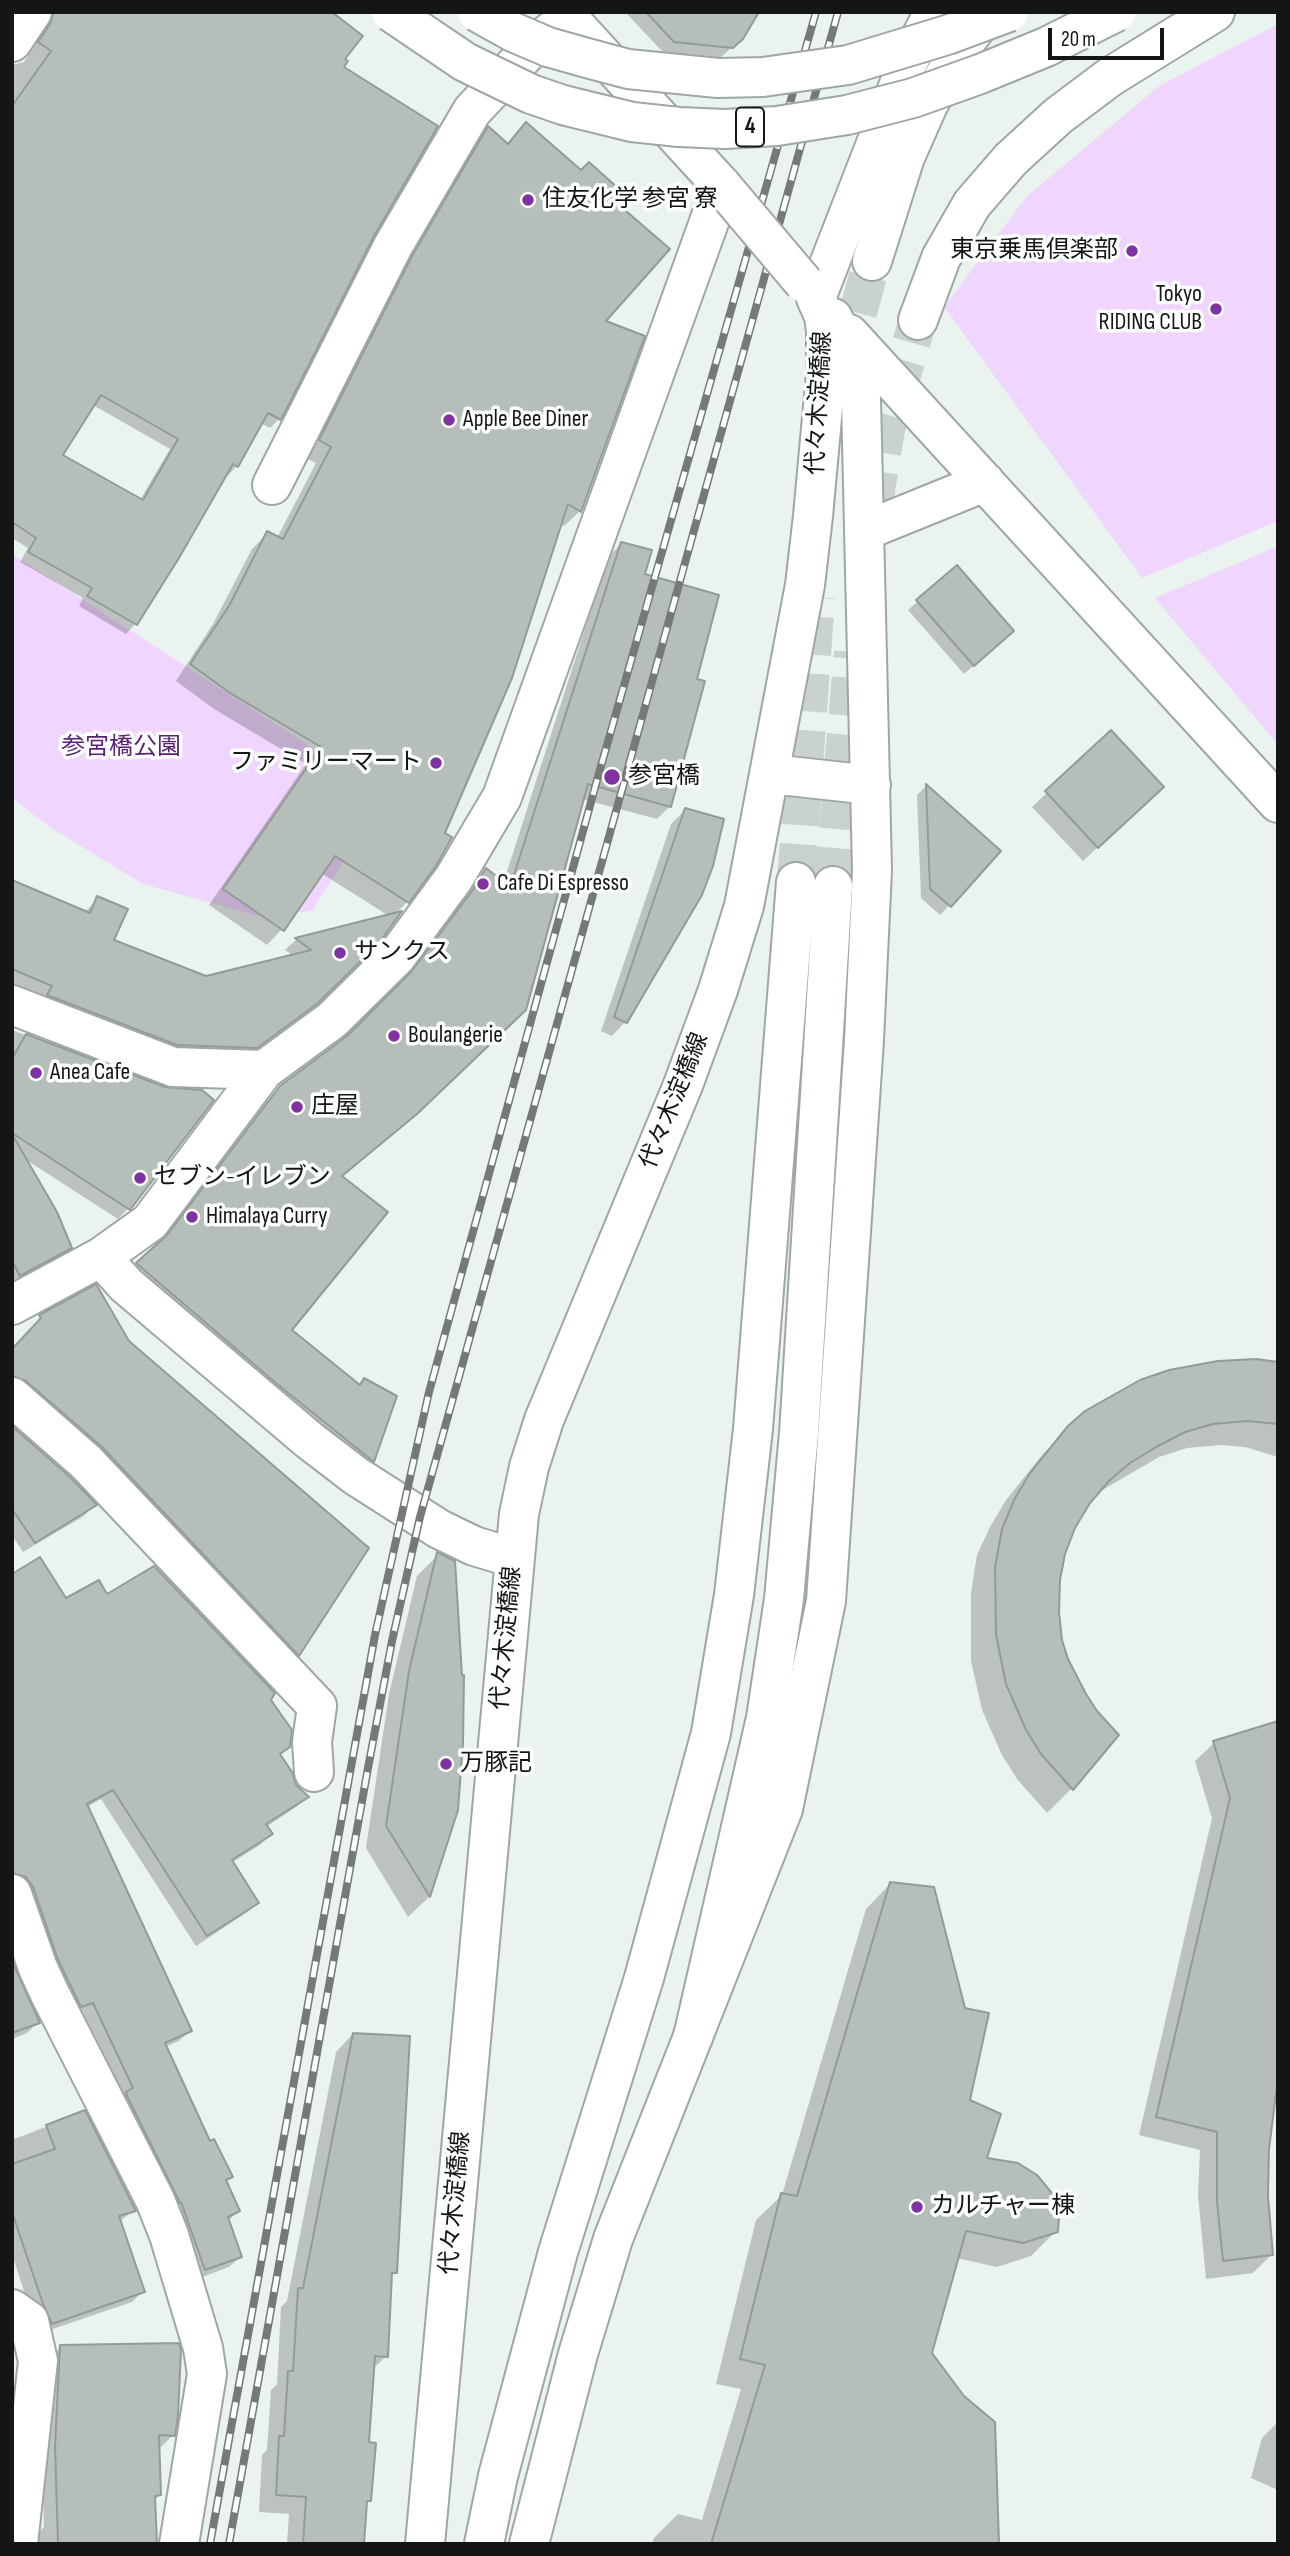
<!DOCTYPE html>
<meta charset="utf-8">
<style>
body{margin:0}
#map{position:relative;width:1290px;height:2556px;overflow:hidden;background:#eaf3ef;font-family:"Sofia Sans Condensed",sans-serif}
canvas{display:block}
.frame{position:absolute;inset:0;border:14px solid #131614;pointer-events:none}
.scale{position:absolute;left:1048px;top:28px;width:116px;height:32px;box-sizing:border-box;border:4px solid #131614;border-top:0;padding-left:9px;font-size:21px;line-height:24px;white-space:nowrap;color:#131614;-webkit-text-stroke:5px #fdfffe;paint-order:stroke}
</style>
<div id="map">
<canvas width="1290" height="2556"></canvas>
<div class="frame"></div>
<div class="scale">20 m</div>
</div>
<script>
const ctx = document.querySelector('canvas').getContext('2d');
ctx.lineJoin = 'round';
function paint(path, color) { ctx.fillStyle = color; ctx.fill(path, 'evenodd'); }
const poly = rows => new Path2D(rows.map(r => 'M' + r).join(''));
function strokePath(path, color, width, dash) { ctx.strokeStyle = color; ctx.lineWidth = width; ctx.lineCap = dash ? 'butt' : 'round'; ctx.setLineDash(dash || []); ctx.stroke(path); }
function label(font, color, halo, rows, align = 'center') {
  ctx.font = font + ' "Sofia Sans Condensed","Noto Sans JP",sans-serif'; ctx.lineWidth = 7; ctx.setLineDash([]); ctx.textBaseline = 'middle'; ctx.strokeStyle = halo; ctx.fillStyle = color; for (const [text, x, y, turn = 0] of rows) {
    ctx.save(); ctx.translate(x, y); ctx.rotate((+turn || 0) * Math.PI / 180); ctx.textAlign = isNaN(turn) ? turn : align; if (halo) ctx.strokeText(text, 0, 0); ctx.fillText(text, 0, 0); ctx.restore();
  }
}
paint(poly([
 [1278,24,1278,521,1142,578,944,307,1027,196,1159,86],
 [1278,546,1278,745,1155,598],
 [12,554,385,795,312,911,262,917,143,884,48,826,12,798]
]), '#f0d6ff');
paint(poly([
 [42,12,329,12,343,60,342,67,372,235,279,419,270,428,260,423,237,466,227,476,225,474,178,557,135,624,126,634,79,606,83,598,20,562,28,548,12,538,12,65,24,62,41,36,45,25],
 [93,405,170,449,140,500,61,456],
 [625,12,752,12,742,38,720,58,663,52],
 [527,125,609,198,603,322,580,511,564,526,559,524,407,902,394,915,378,942,305,1014,245,1058,166,1055,12,996,12,882,85,912,98,898,112,941,206,977,294,956,285,950,296,940,389,916,321,873,282,929,267,945,209,905,306,764,214,709,176,681,213,624,252,549,268,533,277,538,316,463,304,457,397,274,473,144,488,129,507,145],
 [621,544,643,575,695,681,670,806,657,819,582,799,410,1119,341,1177,290,1330,359,1386,364,1380,373,1461,360,1474,124,1277,158,1246,267,1101,281,1087,348,1037,399,987,459,906,473,883,486,870,503,884,608,557],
 [918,601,1003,640,964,674,908,610],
 [1111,732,1147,801,1083,861,1032,807],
 [926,786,999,851,940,915,921,898,917,795],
 [685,810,626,1021,612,1036,601,1031,671,824],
 [12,1030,165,1089,128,1208,118,1219,28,1161,21,1169,12,1165],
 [12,1189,70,1247,59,1258,12,1283],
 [12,1351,298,1654,288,1665,12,1389],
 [1278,1365,1278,1457,1245,1447,1221,1445,1187,1448,1159,1457,1094,1495,1074,1527,1064,1554,1058,1580,1060,1641,1067,1660,1095,1712,1117,1735,1071,1789,1047,1813,1017,1779,1002,1755,982,1710,971,1661,971,1593,977,1555,990,1527,1006,1500,1043,1454,1086,1412,1110,1397,1140,1381],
 [12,1429,94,1505,84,1516,23,1552,12,1535],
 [438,1555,456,1809,429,1897,408,1917,366,1848,389,1694,417,1576],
 [12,1576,65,1601,106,1596,269,1700,289,1746,279,1756,295,1786,306,1797,296,1807,266,1827,271,1834,260,1845,231,1863,257,1903,246,1913,196,1946,101,1799,87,1807,189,2031,179,2041,165,2047,209,2143,231,2176,225,2182,238,2211,227,2222,240,2257,229,2267,194,2280,122,2098,83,2012,70,2017,12,1886],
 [1274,1724,1266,2197,1272,2254,1253,2273,1206,2279,1198,2195,1200,2150,1139,2135,1212,1818,1195,1761,1214,1743],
 [890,1884,968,2101,985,2159,1056,2231,1031,2256,997,2267,957,2258,930,2353,997,2544,652,2544,654,2538,678,2514,702,2520,741,2389,716,2384,756,2220,782,2195,866,1909],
 [12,1966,38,2022,27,2033,12,2039],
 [353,2034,395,2272,390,2277,386,2356,372,2370,367,2444,370,2500,365,2505,362,2544,287,2544,289,2514,259,2512,262,2455,267,2450,271,2390,277,2384,281,2307,287,2301,336,2052],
 [84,2112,134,2210,119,2222,143,2291,132,2302,41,2333,32,2316,12,2254,12,2140],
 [61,2347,173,2435,159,2449,160,2495,153,2501,155,2544,28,2544,44,2527,42,2462,47,2361],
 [1278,2422,1278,2490,1251,2478,1262,2438]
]), '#0003');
const building = poly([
 [54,12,332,12,363,36,345,59,348,61,344,67,438,126,374,236,281,420,268,413,238,467,233,464,179,558,137,625,87,596,92,588,28,552,36,538,12,522,12,106,51,51,38,42,50,24,54,12],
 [101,395,178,439,143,500,63,455,101,395],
 [646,12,759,12,743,39,733,48,674,42,646,12],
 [526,122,581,170,589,162,619,189,611,198,670,249,606,321,645,336,581,512,568,504,512,678,445,833,452,837,451,839,436,866,409,903,335,856,284,931,223,889,321,747,230,693,190,664,229,606,267,531,283,539,331,447,319,440,412,256,488,126,508,144,526,122],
 [621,542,652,550,645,574,719,595,697,679,705,681,671,807,588,784,526,1010,417,1114,342,1176,388,1212,292,1330,360,1385,364,1378,397,1396,374,1462,277,1384,136,1263,167,1235,280,1086,347,1036,411,972,472,891,486,868,510,887,621,542],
 [957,565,1014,631,974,666,916,600,957,565],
 [1111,730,1164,787,1098,848,1045,791,1111,730],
 [926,784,1001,851,951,907,930,889,926,784],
 [685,808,724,819,713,866,702,895,627,1023,614,1017,685,808],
 [12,880,90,913,97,896,128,909,114,940,206,976,311,950,295,938,402,911,379,943,318,1003,257,1048,177,1045,47,995,52,986,12,969,12,880],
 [26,1034,165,1087,202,1090,214,1100,130,1210,12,1133,12,1059,26,1034],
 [12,1134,57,1212,72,1248,20,1276,12,1261,12,1134],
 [96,1284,129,1341,369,1548,299,1656,102,1447,26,1381,12,1376,12,1349,41,1318,39,1315,96,1284],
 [1256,1359,1278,1362,1278,1424,1247,1421,1213,1424,1185,1432,1158,1446,1130,1463,1109,1481,1090,1503,1075,1528,1065,1554,1060,1580,1059,1612,1062,1640,1068,1659,1086,1694,1097,1711,1119,1735,1073,1790,1041,1754,1026,1730,1006,1684,996,1635,995,1567,1002,1529,1014,1500,1030,1473,1068,1426,1085,1411,1140,1380,1169,1370,1218,1361,1256,1359],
 [12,1426,71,1478,97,1505,35,1543,12,1509,12,1426],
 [437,1552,455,1561,462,1675,464,1675,463,1743,458,1810,430,1897,386,1826,409,1671,437,1552],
 [40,1557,66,1598,99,1580,107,1594,154,1566,275,1693,271,1700,292,1730,290,1747,280,1754,292,1772,296,1785,309,1797,266,1824,273,1834,232,1860,259,1903,207,1936,113,1790,87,1804,192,2031,165,2043,210,2141,214,2139,233,2177,226,2180,240,2211,228,2217,242,2257,205,2270,181,2202,180,2203,126,2094,126,2092,133,2088,93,2003,81,2007,58,1960,33,1887,26,1877,12,1873,12,1574,40,1557],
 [1278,1721,1278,2078,1269,2149,1268,2196,1273,2255,1223,2261,1217,2202,1217,2132,1156,2117,1230,1798,1213,1741,1278,1721],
 [890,1882,934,1887,965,2008,989,2013,970,2100,1001,2114,987,2158,1018,2163,1037,2175,1055,2197,1059,2217,1058,2232,1023,2243,966,2231,932,2353,964,2396,995,2422,999,2544,711,2544,765,2365,740,2359,781,2193,797,2196,890,1882],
 [12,1961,40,2023,12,2033,12,1961],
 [353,2033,410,2036,397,2273,392,2273,388,2357,375,2356,369,2442,376,2443,371,2501,367,2501,364,2544,303,2544,306,2497,276,2495,279,2436,284,2436,288,2371,293,2371,298,2288,303,2288,353,2033],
 [85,2110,136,2211,119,2216,145,2292,52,2324,43,2304,12,2212,12,2164,55,2149,46,2125,85,2110],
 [179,2343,181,2350,178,2416,175,2436,159,2435,161,2495,155,2496,157,2544,58,2544,55,2447,60,2345,179,2343]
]);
paint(building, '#b5beb9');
strokePath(building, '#929b96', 2);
strokePath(poly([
 [843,368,872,261],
 [873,509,886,429,918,320],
 [796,882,816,597],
 [833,886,853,652]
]), '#cad2ce', 38, [38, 19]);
const minor = poly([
 [12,42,32,12],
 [272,485,393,246,472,111,533,46,562,23],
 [12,1005,173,1067,264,1070],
 [101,1257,126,1285,309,1440,356,1476,439,1529,474,1546,514,1558],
 [12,1305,101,1257,150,1222,264,1070,332,1020,396,957,454,878,502,797,722,186],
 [12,1397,86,1462,317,1706,312,1742,314,1772],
 [12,1894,38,1968,49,1992,155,2200,169,2235,203,2348,207,2374,179,2544],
 [12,2309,29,2321,38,2361,18,2544]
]);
const tertiary = poly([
 [563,12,722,186],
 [849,334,1278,803],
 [864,531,985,482],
 [771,774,871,785],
 [425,2544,519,1514,529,1467,544,1420,683,1085,718,990,744,906,805,585,813,516,826,374,826,331,824,316,816,298,907,64,934,12],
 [529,2544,578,2354,613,2239,783,1809,826,1601,864,1040,872,870,861,399,853,361,833,318]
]);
const motorway = poly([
 [872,261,905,157,928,105,959,50,988,12],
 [918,320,941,258,972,204,1011,159,1058,116,1110,77,1215,12],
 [693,2037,766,1718,784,1599,799,1433,833,886],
 [484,2544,498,2476,558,2252,644,1978,711,1733,734,1595,753,1429,796,882]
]);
strokePath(minor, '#9fa7a3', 42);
strokePath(tertiary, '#9fa7a3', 42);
strokePath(motorway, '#9fa7a3', 42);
strokePath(minor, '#fff', 38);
strokePath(tertiary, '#fff', 38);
strokePath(motorway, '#fff', 38);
const rail = poly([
 [210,2544,375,1635,429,1392,599,773,816,12],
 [229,2544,368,1768,392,1641,420,1517,838,12]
]);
strokePath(rail, '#757a77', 8);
strokePath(rail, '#fdfffe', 5, [16]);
const tertiaryBridge = poly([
 [722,186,804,283]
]);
const motorwayBridge = poly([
 [391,12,465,62,531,94,563,105,632,122,679,127,725,129,777,126,847,115,913,98,980,74,1046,47,1116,12],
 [477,12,513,32,548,47,587,58,628,69,718,78,763,77,848,65,947,35,1009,12]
]);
strokePath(tertiaryBridge, '#9fa7a3', 42, []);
strokePath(motorwayBridge, '#9fa7a3', 42, []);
strokePath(tertiaryBridge, '#fff', 38);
strokePath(motorwayBridge, '#fff', 38);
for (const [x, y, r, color] of [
 [528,200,7,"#8032a3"],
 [1132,251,7,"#8032a3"],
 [1216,309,7,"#8032a3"],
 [449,420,7,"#8032a3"],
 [436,763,7,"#8032a3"],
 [612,777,9,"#8032a3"],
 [483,884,7,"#8032a3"],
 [340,953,7,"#8032a3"],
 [394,1036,7,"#8032a3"],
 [36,1073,7,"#8032a3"],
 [297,1107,7,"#8032a3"],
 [140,1178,7,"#8032a3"],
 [192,1217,7,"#8032a3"],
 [446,1764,7,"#8032a3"],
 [917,2207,7,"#8032a3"]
]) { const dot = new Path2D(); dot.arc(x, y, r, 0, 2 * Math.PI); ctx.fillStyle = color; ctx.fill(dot); strokePath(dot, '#fdfffe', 2.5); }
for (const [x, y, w] of [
 [750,127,28]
]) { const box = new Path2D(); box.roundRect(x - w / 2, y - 19.5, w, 39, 5); ctx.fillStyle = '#fdfffe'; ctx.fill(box); strokePath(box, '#131614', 2); }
label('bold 23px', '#131614', null, [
 ["4",750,127]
]);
label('24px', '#131614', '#fdfffe', [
 ["住友化学 参宮 寮",542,200],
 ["東京乗馬倶楽部",1118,251,"right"],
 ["Tokyo",1202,295,"right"],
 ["RIDING CLUB",1202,323,"right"],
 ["Apple Bee Diner",463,420],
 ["ファミリーマート",422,763,"right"],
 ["参宮橋",628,777],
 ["Cafe Di Espresso",497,884],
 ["サンクス",354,953],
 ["Boulangerie",408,1036],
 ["Anea Cafe",50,1073],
 ["庄屋",311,1107],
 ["セブン-イレブン",154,1178],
 ["Himalaya Curry",206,1217],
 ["万豚記",460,1764],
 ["カルチャー棟",931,2207]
], 'left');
label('24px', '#131614', '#fdfffe', [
 ["代々木淀橋線",820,403,-87],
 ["代々木淀橋線",675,1101,-68],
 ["代々木淀橋線",507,1638,-85],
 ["代々木淀橋線",456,2203,-85]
]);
label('24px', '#5b2275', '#fdfffe', [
 ["参宮橋公園",121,748]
]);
</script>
